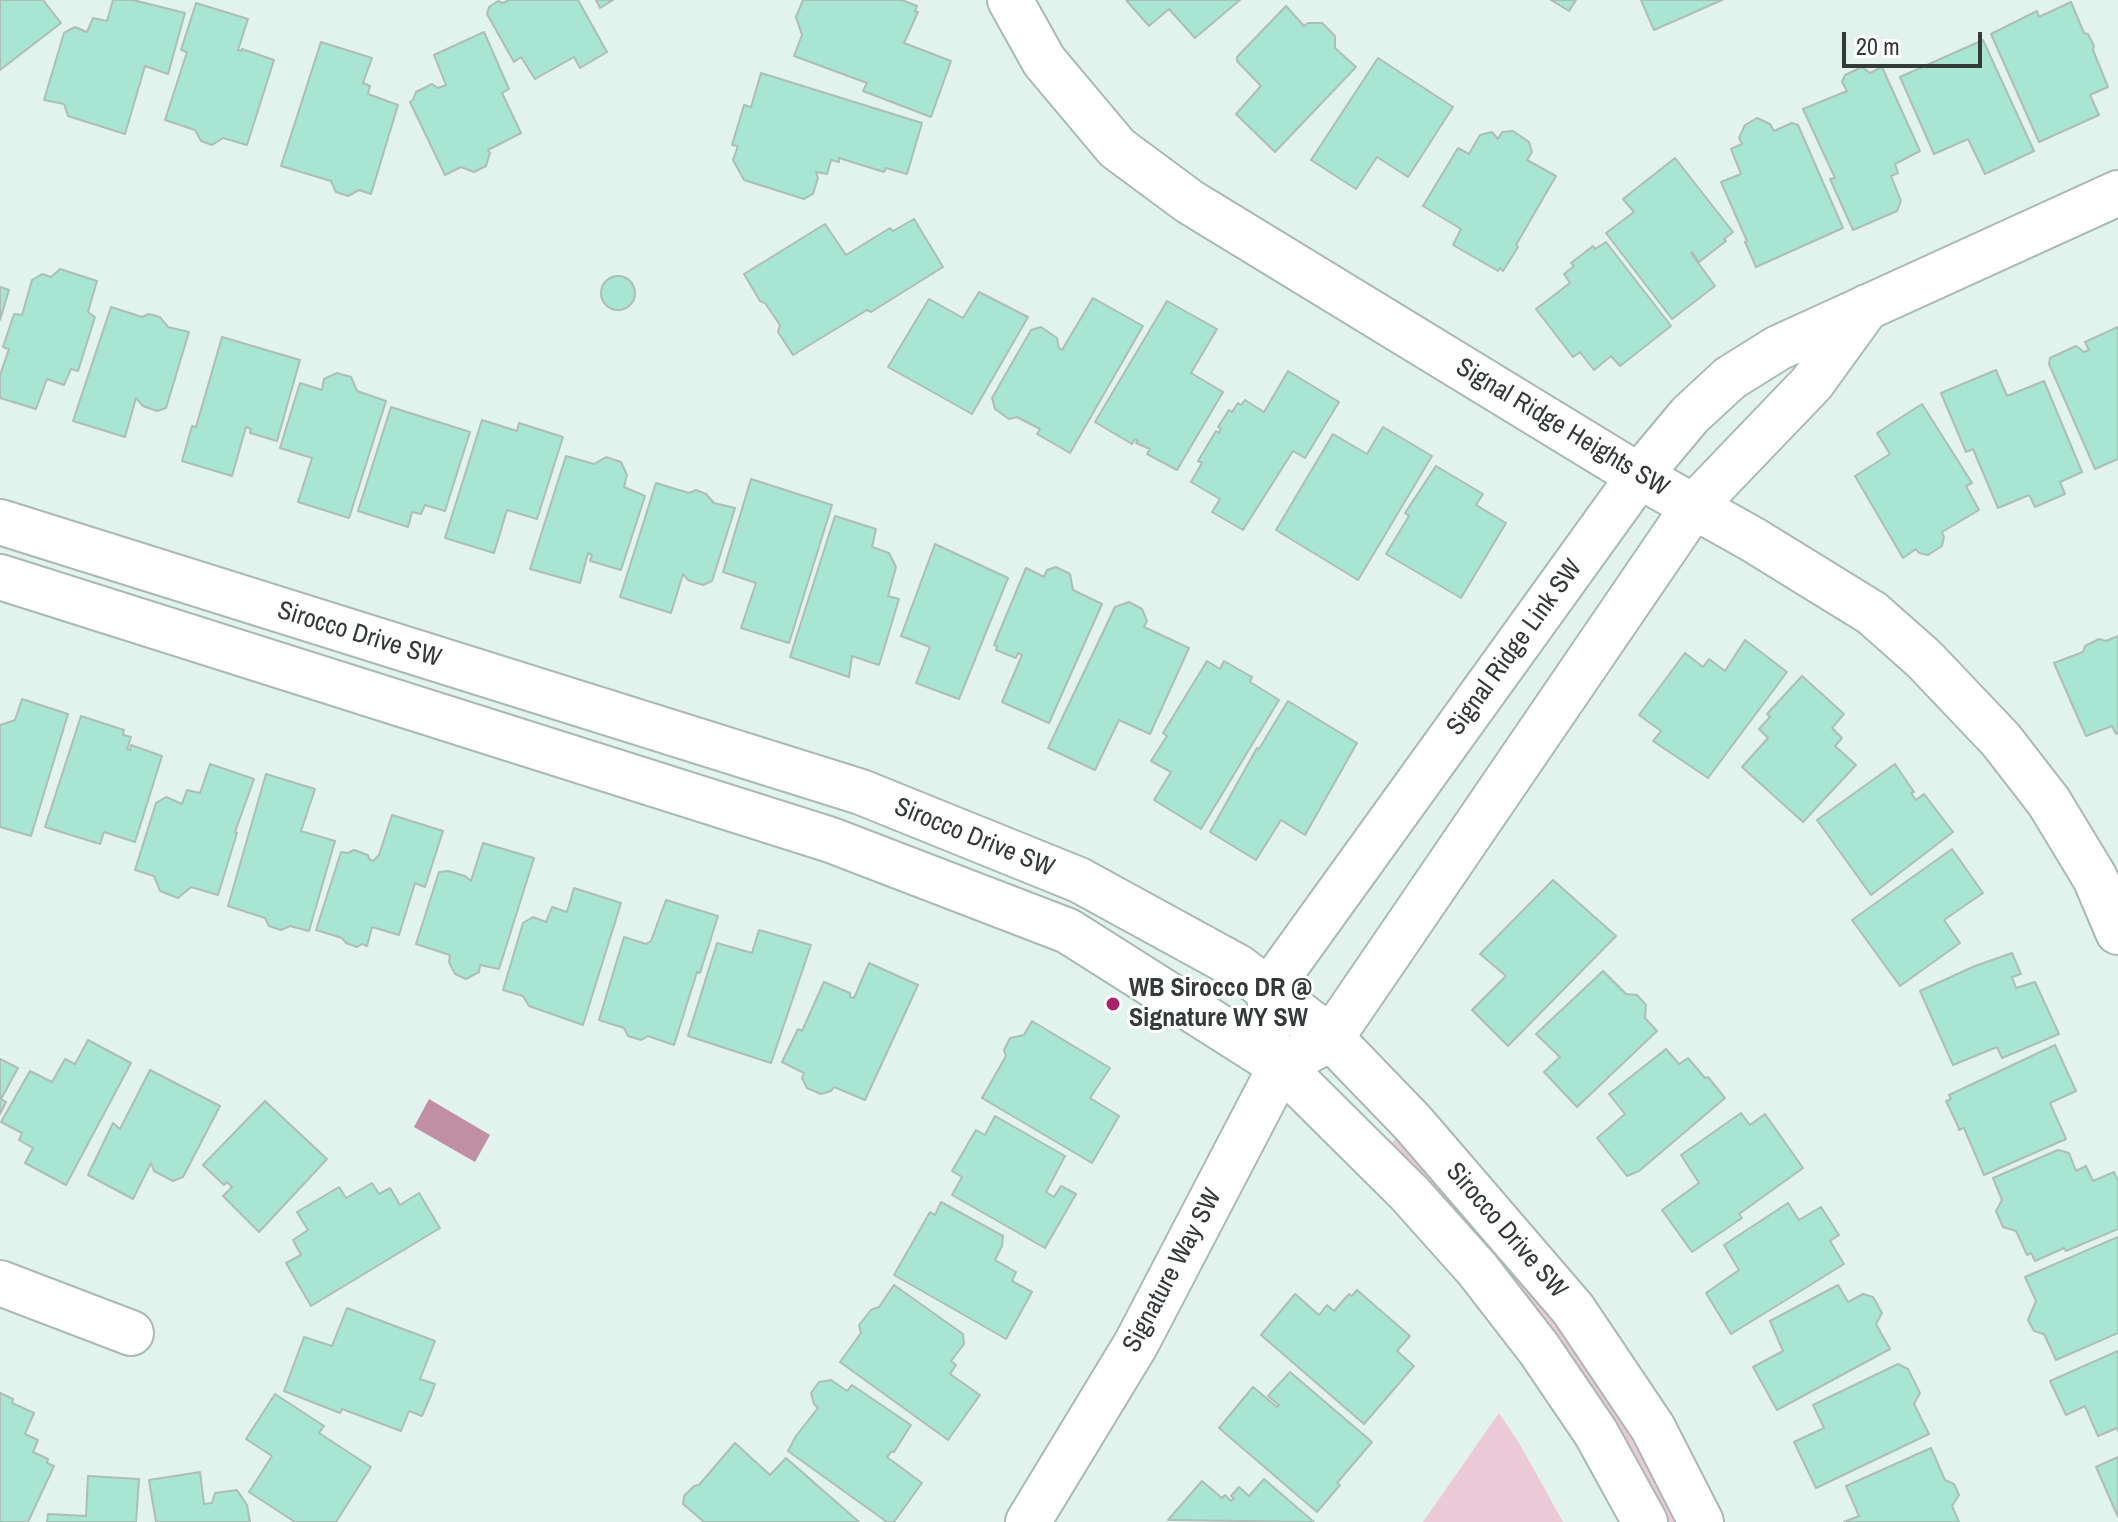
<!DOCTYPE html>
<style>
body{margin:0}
#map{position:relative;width:2118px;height:1522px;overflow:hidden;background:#e2f2ed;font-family:"Archivo Narrow",sans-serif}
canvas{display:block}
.scale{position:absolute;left:1842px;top:32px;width:140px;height:36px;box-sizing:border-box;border:4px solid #343a38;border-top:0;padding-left:10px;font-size:24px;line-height:28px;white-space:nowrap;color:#343a38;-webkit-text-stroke:6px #fff;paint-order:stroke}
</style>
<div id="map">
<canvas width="2118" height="1522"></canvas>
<div class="scale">20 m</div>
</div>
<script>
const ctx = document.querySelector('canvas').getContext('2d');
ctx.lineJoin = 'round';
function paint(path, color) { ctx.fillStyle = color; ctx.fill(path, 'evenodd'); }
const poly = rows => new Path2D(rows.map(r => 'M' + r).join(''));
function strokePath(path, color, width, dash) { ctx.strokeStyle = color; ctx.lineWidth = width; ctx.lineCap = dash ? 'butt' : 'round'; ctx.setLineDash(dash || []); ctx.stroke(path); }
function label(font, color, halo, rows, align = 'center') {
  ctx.font = font + ' "Archivo Narrow",sans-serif'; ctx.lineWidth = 6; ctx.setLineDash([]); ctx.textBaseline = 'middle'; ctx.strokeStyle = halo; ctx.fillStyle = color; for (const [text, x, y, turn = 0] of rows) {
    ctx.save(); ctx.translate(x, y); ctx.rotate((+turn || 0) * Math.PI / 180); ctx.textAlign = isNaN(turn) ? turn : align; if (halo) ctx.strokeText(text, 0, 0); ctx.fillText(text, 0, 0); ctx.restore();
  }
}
paint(poly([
 [1403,1133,1546,1295,1685,1522,1661,1522,1384,1149],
 [1499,1413,1519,1443,1563,1522,1423,1522]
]), '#ecc9d7');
paint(poly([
 [429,1099,490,1135,475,1162,414,1127]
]), '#c08fa3');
const building = poly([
 [0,0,43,0,61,23,0,70,0,0],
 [113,0,133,0,185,13,168,74,145,66,125,134,68,116,64,104,44,100,64,33,75,27,87,32,93,18,107,21,113,0],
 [509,0,578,0,607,52,580,68,574,57,535,79,521,57,514,62,487,14,489,7,498,1,503,3,509,0],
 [596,0,613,0,600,8,596,0],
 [803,0,902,0,917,6,915,11,918,12,904,43,951,61,931,117,863,91,867,83,794,56,802,35,796,17,803,0],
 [1126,0,1240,0,1195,38,1169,9,1149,26,1126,0],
 [1551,0,1576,0,1569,11,1551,0],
 [1641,0,1722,0,1654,30,1641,0],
 [2071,2,2084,33,2088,34,2094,46,2093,50,2108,87,2090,95,2099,115,2039,142,1991,34,2037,11,2039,17,2071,2],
 [196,3,248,19,238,50,242,51,242,49,274,60,247,145,223,138,212,145,201,141,195,130,165,120,187,52,181,50,196,3],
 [1286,6,1304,26,1308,23,1322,23,1335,36,1335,48,1356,67,1275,152,1236,114,1261,86,1237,61,1237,57,1286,6],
 [484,32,509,89,502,93,521,133,488,150,490,153,486,166,474,172,461,167,445,175,410,102,413,100,416,92,432,84,438,88,446,85,434,55,484,32],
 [1983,40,2034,151,1985,174,1968,139,1934,154,1900,77,1983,40],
 [321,42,372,58,363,83,370,86,368,94,398,105,371,194,359,190,348,196,336,192,331,181,281,166,321,42],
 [1378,58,1453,107,1408,177,1377,157,1356,189,1311,160,1378,58],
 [1862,67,1870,73,1882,67,1920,151,1895,164,1898,173,1891,176,1901,201,1897,211,1853,230,1830,179,1835,178,1803,109,1847,91,1842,82,1845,75,1862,67],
 [761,73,922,123,907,174,886,168,884,172,839,158,839,162,831,160,827,174,816,172,818,178,813,194,804,199,744,180,733,160,738,146,732,145,744,105,751,107,761,73],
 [1757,118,1770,124,1774,131,1792,123,1798,125,1843,228,1756,267,1745,242,1747,241,1721,182,1741,174,1731,149,1742,144,1739,138,1745,125,1757,118],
 [1513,131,1529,142,1532,152,1527,160,1556,176,1516,245,1518,247,1503,271,1500,268,1498,271,1453,245,1461,229,1423,206,1458,148,1469,154,1480,135,1492,132,1498,139,1502,132,1513,131],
 [1675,158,1733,232,1724,239,1726,241,1699,262,1692,252,1691,253,1715,286,1672,319,1606,233,1634,212,1623,199,1675,158],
 [914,219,943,267,871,312,867,310,793,355,778,332,780,325,765,303,760,301,744,274,825,224,846,255,890,228,893,231,914,219],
 [1606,242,1671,326,1620,366,1611,356,1594,370,1580,352,1573,357,1536,309,1570,283,1564,274,1574,266,1571,263,1593,246,1595,249,1606,242],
 [60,269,97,281,88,312,95,317,78,371,71,369,64,385,47,379,36,409,0,398,0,375,9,349,3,347,14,314,22,315,32,280,42,274,51,277,60,269],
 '601 293a17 17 0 1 1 34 0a17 17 0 1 1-34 0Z',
 [0,287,9,290,0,320,0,287],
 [979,292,1028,317,972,414,888,367,929,299,963,318,979,292],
 [1093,298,1143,326,1070,453,1037,434,1040,429,1017,417,1009,419,995,409,992,398,1031,330,1041,327,1057,338,1059,348,1062,350,1093,298],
 [1167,301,1217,329,1191,373,1223,392,1177,470,1147,454,1150,449,1136,443,1138,441,1135,439,1132,444,1095,422,1167,301],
 [111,307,142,317,149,314,160,317,168,327,189,332,166,408,157,411,143,406,136,398,125,437,73,421,111,307],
 [2118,327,2118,459,2095,469,2049,364,2050,358,2076,346,2084,352,2089,350,2085,342,2118,327],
 [222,337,300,360,277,441,250,433,251,429,246,427,232,476,182,461,192,426,196,427,222,337],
 [1996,370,2007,396,2044,381,2082,472,2060,482,2065,494,2035,507,2029,495,1998,508,1973,449,1966,452,1941,393,1996,370],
 [1288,371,1339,402,1305,458,1293,451,1243,530,1212,512,1220,499,1191,482,1202,463,1198,461,1216,431,1219,433,1221,429,1218,427,1229,410,1232,412,1238,403,1241,405,1245,400,1264,412,1288,371],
 [337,373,351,377,357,391,386,401,349,518,298,502,312,458,280,448,300,383,322,390,324,379,337,373],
 [1922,404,1972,483,1966,486,1979,510,1942,532,1944,537,1942,546,1928,555,1919,553,1916,549,1903,558,1855,476,1890,454,1877,433,1922,404],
 [391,407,470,432,445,511,425,505,421,514,412,512,408,527,358,511,391,407],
 [482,420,517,431,519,423,563,437,537,519,507,510,494,553,445,538,482,420],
 [1383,427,1432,456,1358,580,1276,530,1333,434,1367,454,1383,427],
 [566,456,594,464,606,457,621,462,627,475,624,487,645,496,621,570,590,561,592,555,588,553,580,583,530,569,566,456],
 [1436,466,1483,494,1476,505,1506,523,1461,598,1386,554,1409,516,1405,513,1436,466],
 [751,479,832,505,789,643,741,628,756,583,723,572,751,479],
 [656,483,689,493,696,490,706,494,714,503,735,508,712,581,703,585,688,580,683,574,671,613,620,597,656,483],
 [835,516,876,529,872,547,889,553,896,567,888,596,899,599,879,665,852,656,849,677,790,657,835,516],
 [935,544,1008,578,959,699,916,683,930,647,901,636,935,544],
 [1056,567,1070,574,1073,590,1102,604,1049,723,1002,702,1022,655,1018,653,1016,658,996,650,997,646,994,645,1026,568,1044,577,1047,570,1056,567],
 [1129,602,1142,609,1147,621,1144,627,1189,648,1150,734,1119,720,1095,770,1048,748,1115,607,1129,602],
 [2118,636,2118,733,2116,734,2112,726,2086,736,2054,663,2083,652,2085,646,2099,639,2106,641,2118,636],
 [1745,640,1787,672,1708,778,1653,741,1661,731,1639,715,1685,653,1703,667,1709,659,1725,671,1745,640],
 [1207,661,1220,669,1224,661,1252,677,1250,682,1279,700,1201,829,1154,800,1171,772,1151,761,1167,736,1163,733,1207,661],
 [1802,676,1844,714,1832,728,1842,738,1835,746,1856,765,1803,822,1742,767,1768,738,1759,729,1770,717,1767,714,1802,676],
 [22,699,68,714,31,836,0,827,0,725,15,720,22,699],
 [1288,701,1357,743,1305,835,1281,820,1256,860,1210,832,1257,748,1259,749,1288,701],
 [81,716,124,730,123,735,131,737,127,749,130,750,131,745,162,756,135,842,104,832,100,844,45,827,81,716],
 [210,764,254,779,235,832,237,833,218,895,191,887,178,898,160,891,154,876,135,870,156,803,166,797,182,804,187,790,200,793,210,764],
 [1895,764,1914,792,1911,793,1916,800,1924,794,1953,832,1871,895,1817,820,1895,764],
 [266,774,315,789,301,831,335,841,309,931,290,926,281,930,269,926,265,918,228,906,266,774],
 [392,815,443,831,425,887,415,883,399,935,372,927,367,946,362,944,357,947,346,943,342,938,316,930,341,852,348,853,354,850,368,855,369,859,373,861,379,855,392,815],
 [483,843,534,858,499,969,480,965,479,972,466,979,455,974,449,962,450,955,416,944,439,872,448,871,465,876,471,881,483,843],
 [1952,849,1983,893,1944,920,1960,943,1900,986,1852,920,1952,849],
 [1553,880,1616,936,1508,1046,1472,1010,1506,976,1480,954,1553,880],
 [574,888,621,903,583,1025,529,1006,523,996,503,990,523,923,533,917,546,922,552,907,567,912,574,888],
 [666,900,718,916,700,973,697,972,674,1045,648,1036,641,1040,628,1036,624,1028,599,1020,624,937,646,944,651,941,666,900],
 [759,930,811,945,771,1063,688,1036,717,943,752,953,759,930],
 [2012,953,2021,974,2012,977,2016,988,2035,982,2059,1034,2002,1058,1997,1047,1953,1065,1920,991,1975,966,2012,953],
 [869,963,918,985,865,1100,834,1087,831,1091,821,1094,807,1088,802,1078,804,1073,782,1062,798,1029,802,1031,824,982,850,993,850,997,854,998,869,963],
 [1603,971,1626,994,1637,995,1646,1005,1645,1018,1657,1031,1577,1107,1544,1072,1560,1057,1536,1034,1603,971],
 [1032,1021,1110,1068,1090,1098,1119,1116,1092,1163,982,1098,1006,1056,1004,1050,1010,1038,1024,1035,1032,1021],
 [88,1040,131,1063,66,1185,25,1163,33,1148,19,1140,22,1133,1,1122,30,1071,52,1082,65,1059,75,1064,88,1040],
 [2055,1045,2076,1091,2050,1103,2066,1139,1984,1175,1964,1128,1959,1130,1958,1126,1946,1101,1951,1099,1949,1095,2055,1045],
 [1666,1049,1679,1064,1688,1058,1705,1078,1708,1077,1725,1098,1639,1171,1627,1176,1597,1138,1625,1114,1609,1094,1666,1049],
 [0,1059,18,1068,1,1099,6,1102,0,1114,0,1059],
 [150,1070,220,1106,183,1177,173,1181,154,1171,151,1163,133,1199,88,1175,113,1123,120,1129,150,1070],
 [265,1101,327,1159,259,1232,223,1196,232,1187,227,1182,224,1185,203,1165,265,1101],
 [1741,1113,1750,1125,1765,1114,1803,1168,1739,1214,1742,1218,1692,1252,1662,1210,1699,1183,1681,1155,1741,1113],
 [995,1116,1065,1156,1046,1192,1054,1197,1061,1186,1076,1194,1045,1248,952,1195,962,1177,952,1171,976,1130,985,1135,995,1116],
 [2058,1150,2069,1153,2076,1171,2086,1166,2093,1181,2114,1172,2118,1181,2118,1229,2066,1251,2064,1248,2035,1261,2031,1253,2027,1255,2016,1231,2003,1227,1996,1211,2002,1200,1993,1178,2058,1150],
 [372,1183,379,1194,390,1188,400,1205,419,1193,440,1228,311,1306,286,1263,301,1255,293,1240,308,1230,297,1212,339,1187,346,1198,372,1183],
 [941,1202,1003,1236,1002,1246,995,1260,1016,1272,1012,1281,1032,1292,1006,1339,894,1275,930,1212,935,1215,941,1202],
 [1788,1203,1799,1220,1821,1207,1839,1235,1830,1241,1844,1264,1731,1334,1706,1293,1739,1270,1724,1245,1788,1203],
 [2118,1237,2118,1333,2056,1360,2044,1334,2034,1331,2028,1320,2036,1301,2025,1277,2118,1237],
 [894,1285,963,1334,964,1344,951,1361,956,1365,950,1374,980,1395,948,1440,840,1362,861,1333,859,1325,871,1310,879,1307,894,1285],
 [1838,1285,1848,1302,1863,1294,1873,1297,1882,1313,1876,1324,1890,1349,1777,1410,1753,1367,1783,1351,1770,1321,1838,1285],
 [1357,1290,1410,1336,1397,1351,1414,1366,1364,1424,1261,1335,1295,1294,1319,1315,1327,1305,1334,1311,1349,1294,1352,1296,1357,1290],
 [347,1308,435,1341,420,1379,435,1384,431,1395,422,1416,409,1411,401,1431,342,1409,340,1413,284,1391,304,1337,332,1346,347,1308],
 [2118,1351,2118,1431,2117,1428,2098,1436,2085,1406,2066,1415,2050,1381,2118,1351],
 [1898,1364,1908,1369,1920,1393,1914,1404,1929,1434,1816,1488,1794,1442,1824,1428,1813,1405,1898,1364],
 [1290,1372,1372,1442,1337,1483,1340,1485,1317,1512,1219,1428,1253,1387,1277,1407,1279,1405,1268,1396,1290,1372],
 [831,1380,847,1391,852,1385,911,1425,894,1452,892,1451,887,1457,922,1483,894,1522,887,1522,788,1451,796,1436,818,1408,814,1404,811,1393,819,1382,831,1380],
 [0,1393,13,1399,12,1403,34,1413,25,1434,38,1440,33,1452,48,1459,47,1463,54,1466,28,1522,0,1522,0,1393],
 [275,1394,324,1426,319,1433,371,1467,336,1522,295,1522,249,1492,272,1456,246,1439,275,1394],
 [735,1443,770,1475,786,1458,859,1522,704,1522,683,1504,684,1496,694,1486,699,1485,735,1443],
 [1931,1448,1945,1480,1954,1484,1959,1495,1952,1506,1959,1522,1844,1522,1859,1516,1846,1486,1931,1448],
 [2118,1457,2118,1517,2096,1467,2118,1457],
 [200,1472,204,1504,212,1503,215,1493,237,1490,247,1505,250,1522,156,1522,149,1480,200,1472],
 [88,1476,139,1479,136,1522,47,1522,48,1514,86,1516,88,1476],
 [1264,1479,1314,1522,1168,1520,1202,1481,1222,1498,1225,1495,1231,1501,1234,1498,1231,1496,1239,1487,1249,1496,1264,1479]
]);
paint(building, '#a9e5d3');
strokePath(building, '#adbdb7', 2);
const minor = poly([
 [1010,0,1044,61,1117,148,1190,202,1639,476,1752,539,1872,613,1924,659,2001,740,2049,802,2095,878,2118,932],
 [0,522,861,792,1079,880,1238,967,1331,1038,1413,1123,1573,1309,1653,1428,1701,1522],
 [0,577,831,840,1068,931,1281,1066,1409,1193,1477,1269,1539,1349,1596,1433,1645,1522],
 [1273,1021,1268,991,1639,476,1690,415,1730,378,1778,348,2118,193],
 [0,1283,131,1333],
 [1028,1522,1136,1344,1281,1066,1331,1038,1694,506,1812,383,1867,307]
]);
strokePath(minor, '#aab9b4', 48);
strokePath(minor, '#fff', 44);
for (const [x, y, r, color] of [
 [1113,1004,8,"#a8236c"]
]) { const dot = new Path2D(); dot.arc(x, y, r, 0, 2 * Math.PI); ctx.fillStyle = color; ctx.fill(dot); strokePath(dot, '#fff', 3); }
label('26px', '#343a38', '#fff', [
 ["Signal Ridge Heights SW",1562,428,31],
 ["Sirocco Drive SW",359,635,17],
 ["Signal Ridge Link SW",1515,648,-54],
 ["Sirocco Drive SW",974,838,22],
 ["Sirocco Drive SW",1506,1231,49],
 ["Signature Way SW",1173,1271,-62]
]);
label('bold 26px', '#343a38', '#fff', [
 ["WB Sirocco DR @",1129,989],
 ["Signature WY SW",1129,1019]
], 'left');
</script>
